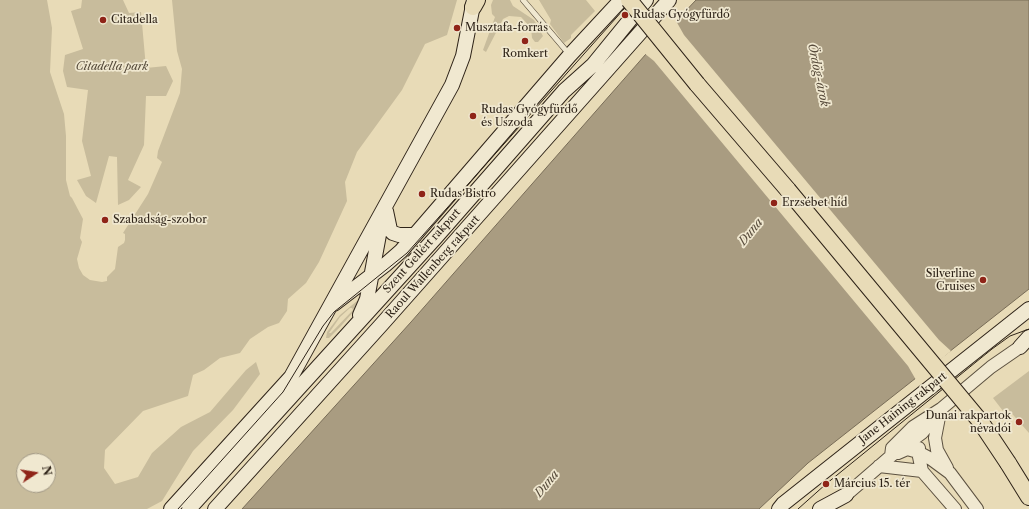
<!DOCTYPE html>
<meta charset="utf-8">
<style>
body{margin:0}
#map{position:relative;width:1029px;height:509px;overflow:hidden;background:#e8dbb7;font-family:"Libre Caslon Text",serif}
canvas{display:block}
.north{position:absolute;left:16px;top:453px;width:40px;height:40px;box-sizing:border-box;background:#f0e8d0;border:1px solid #a29986;border-radius:50%;rotate:78deg;font-size:11px;font-weight:700;line-height:16px;text-align:center;color:#2e2318}
.north::after{content:'';display:block;margin:auto;width:14px;height:18px;background:#8f2418;clip-path:polygon(50% 0,100% 100%,50% 72%,0 100%)}
</style>
<div id="map">
<canvas width="1029" height="509"></canvas>
<div class="north">N</div>
</div>
<script>
const ctx = document.querySelector('canvas').getContext('2d');
ctx.lineJoin = 'round';
function paint(path, color) { ctx.fillStyle = color; ctx.fill(path, 'evenodd'); }
const poly = rows => new Path2D(rows.map(r => 'M' + r).join(''));
function strokePath(path, color, width, dash) { ctx.strokeStyle = color; ctx.lineWidth = width; ctx.lineCap = dash ? 'butt' : 'round'; ctx.setLineDash(dash || []); ctx.stroke(path); }
function label(font, color, halo, rows, align = 'center') {
  ctx.font = font + ' "Libre Caslon Text",serif'; ctx.lineWidth = 3.5; ctx.setLineDash([]); ctx.textBaseline = 'middle'; ctx.strokeStyle = halo; ctx.fillStyle = color; for (const [text, x, y, turn = 0] of rows) {
    ctx.save(); ctx.translate(x, y); ctx.rotate((+turn || 0) * Math.PI / 180); ctx.textAlign = isNaN(turn) ? turn : align; if (halo) ctx.strokeText(text, 0, 0); ctx.fillText(text, 0, 0); ctx.restore();
  }
}
paint(poly([
 [0,0,47,0,52,28,50,72,64,114,66,136,66,180,70,196,72,198,83,219,80,238,82,242,77,259,79,268,83,275,90,280,102,282,107,281,107,277,115,269,118,247,124,243,125,240,125,234,123,233,148,194,162,162,157,158,158,151,180,93,182,69,177,51,172,0,457,0,447,35,425,44,402,90,357,152,345,182,347,201,319,262,306,283,288,299,287,311,279,323,268,327,250,339,240,353,220,358,204,370,193,375,188,396,143,411,105,450,104,468,115,484,138,477,152,453,181,427,210,412,246,370,256,362,260,374,233,410,193,451,162,501,147,509,0,509],
 [24,461,48,461,48,485,24,485],
 [82,0,123,0,129,13,141,12,146,68,166,66,173,81,166,96,146,96,144,145,128,180,141,187,129,200,118,205,117,157,109,156,96,203,86,196,77,180,91,176,82,141,88,90,67,87,63,71,65,55,83,49,71,11,81,8],
 [493,0,510,0,513,6,534,20,543,36,538,42,535,42,532,38,531,28,521,17,509,16,503,19,486,52,483,50,495,17,492,14,491,5],
 [539,0,586,0,595,11,571,35,571,38,564,43,550,24,551,20],
 [357,301,359,301,355,310,341,326,329,338,326,338,327,332,340,315],
 [350,308,352,308,353,310,331,333,329,333,340,317],
 [1029,371,1029,433,1007,408,1003,411,993,398]
]), '#c8bc9c');
const water = poly([
 [696,0,1029,0,1029,289,808,463,759,509,242,509,411,322,660,38,696,0]
]);
paint(water, '#a99c81');
strokePath(water, '#786c57', 1);
paint(poly([
 [675,19,684,35,939,340,951,351,916,380,908,366,654,61,644,53]
]), '#e8dbb7');
const service = poly([
 [523,0,569,54]
]);
const tertiary = poly([
 [940,412,935,438,937,450,947,468],
 [919,448,918,452,922,471,955,509],
 [898,453,907,449,918,452,931,459,950,473,977,509],
 [891,456,892,448,913,427,941,409,991,367,1020,347],
 [879,466,922,471],
 [846,495,891,456,922,433,934,418]
]);
const secondary = poly([
 [386,211,390,230,393,233,399,235,415,235],
 [334,304,385,265,401,251,570,55,621,0],
 [360,315,367,299,381,224],
 [1020,347,1029,337],
 [171,509,291,377,452,85,463,56,474,0],
 [189,509,436,237,564,91,593,65,646,0],
 [215,509,382,324,669,0],
 [779,509,783,504,1029,309],
 [820,509,846,495]
]);
const primary = poly([
 [473,7,477,0],
 [697,84,788,190],
 [1008,463,1029,497]
]);
strokePath(service, '#5c5140', 6);
strokePath(tertiary, '#5c5140', 14);
strokePath(secondary, '#2e2318', 16);
strokePath(primary, '#2e2318', 18);
strokePath(service, '#f0e8d0', 5);
strokePath(tertiary, '#f0e8d0', 12);
strokePath(secondary, '#f0e8d0', 14);
strokePath(primary, '#e8dbb7', 16);
strokePath(poly([
 [178,509,283,392,323,326,334,312,407,253,632,0],
 [798,509,826,484,992,349,1010,336,1029,329]
]), '#2e2318', 1);
const primaryBridge = poly([
 [629,0,697,84],
 [788,190,980,421,1008,463]
]);
strokePath(primaryBridge, '#2e2318', 18, []);
strokePath(primaryBridge, '#e8dbb7', 16);
for (const [x, y, r, color] of [
 [625,15,4,"#8f2418"],
 [103,20,4,"#8f2418"],
 [457,28,4,"#8f2418"],
 [525,41,4,"#8f2418"],
 [473,116,4,"#8f2418"],
 [422,194,4,"#8f2418"],
 [774,203,4,"#8f2418"],
 [105,220,4,"#8f2418"],
 [983,280,4,"#8f2418"],
 [1019,422,4,"#8f2418"],
 [826,484,4,"#8f2418"]
]) { const dot = new Path2D(); dot.arc(x, y, r, 0, 2 * Math.PI); ctx.fillStyle = color; ctx.fill(dot); strokePath(dot, '#f0e8d0', 1.5); }
label('11px', '#2e2318', '#f0e8d0', [
 ["Rudas Gyógyfürdő",633,15],
 ["Citadella",111,20],
 ["Musztafa-forrás",465,28],
 ["Romkert",525,54,"center"],
 ["Rudas Gyógyfürdő",481,110],
 ["és Uszoda",481,123],
 ["Rudas Bistro",430,194],
 ["Erzsébet híd",782,203],
 ["Szabadság-szobor",113,220],
 ["Silverline",975,274,"right"],
 ["Cruises",975,287,"right"],
 ["Dunai rakpartok",1011,416,"right"],
 ["névadói",1011,429,"right"],
 ["Március 15. tér",834,484]
], 'left');
label('italic 11px', '#544939', '#f0e8d0', [
 ["Citadella park",112,67]
]);
label('11px', '#2e2318', '#f0e8d0', [
 ["Szent Gellért rakpart",422,251,-48],
 ["Raoul Wallenberg rakpart",433,267,-48],
 ["Jane Haining rakpart",903,408,-38]
]);
label('italic 12px', '#594d3d', '#f0e8d0', [
 ["Ördög-árok",818,75,78],
 ["Duna",751,232,-51],
 ["Duna",547,484,-51]
]);
</script>
